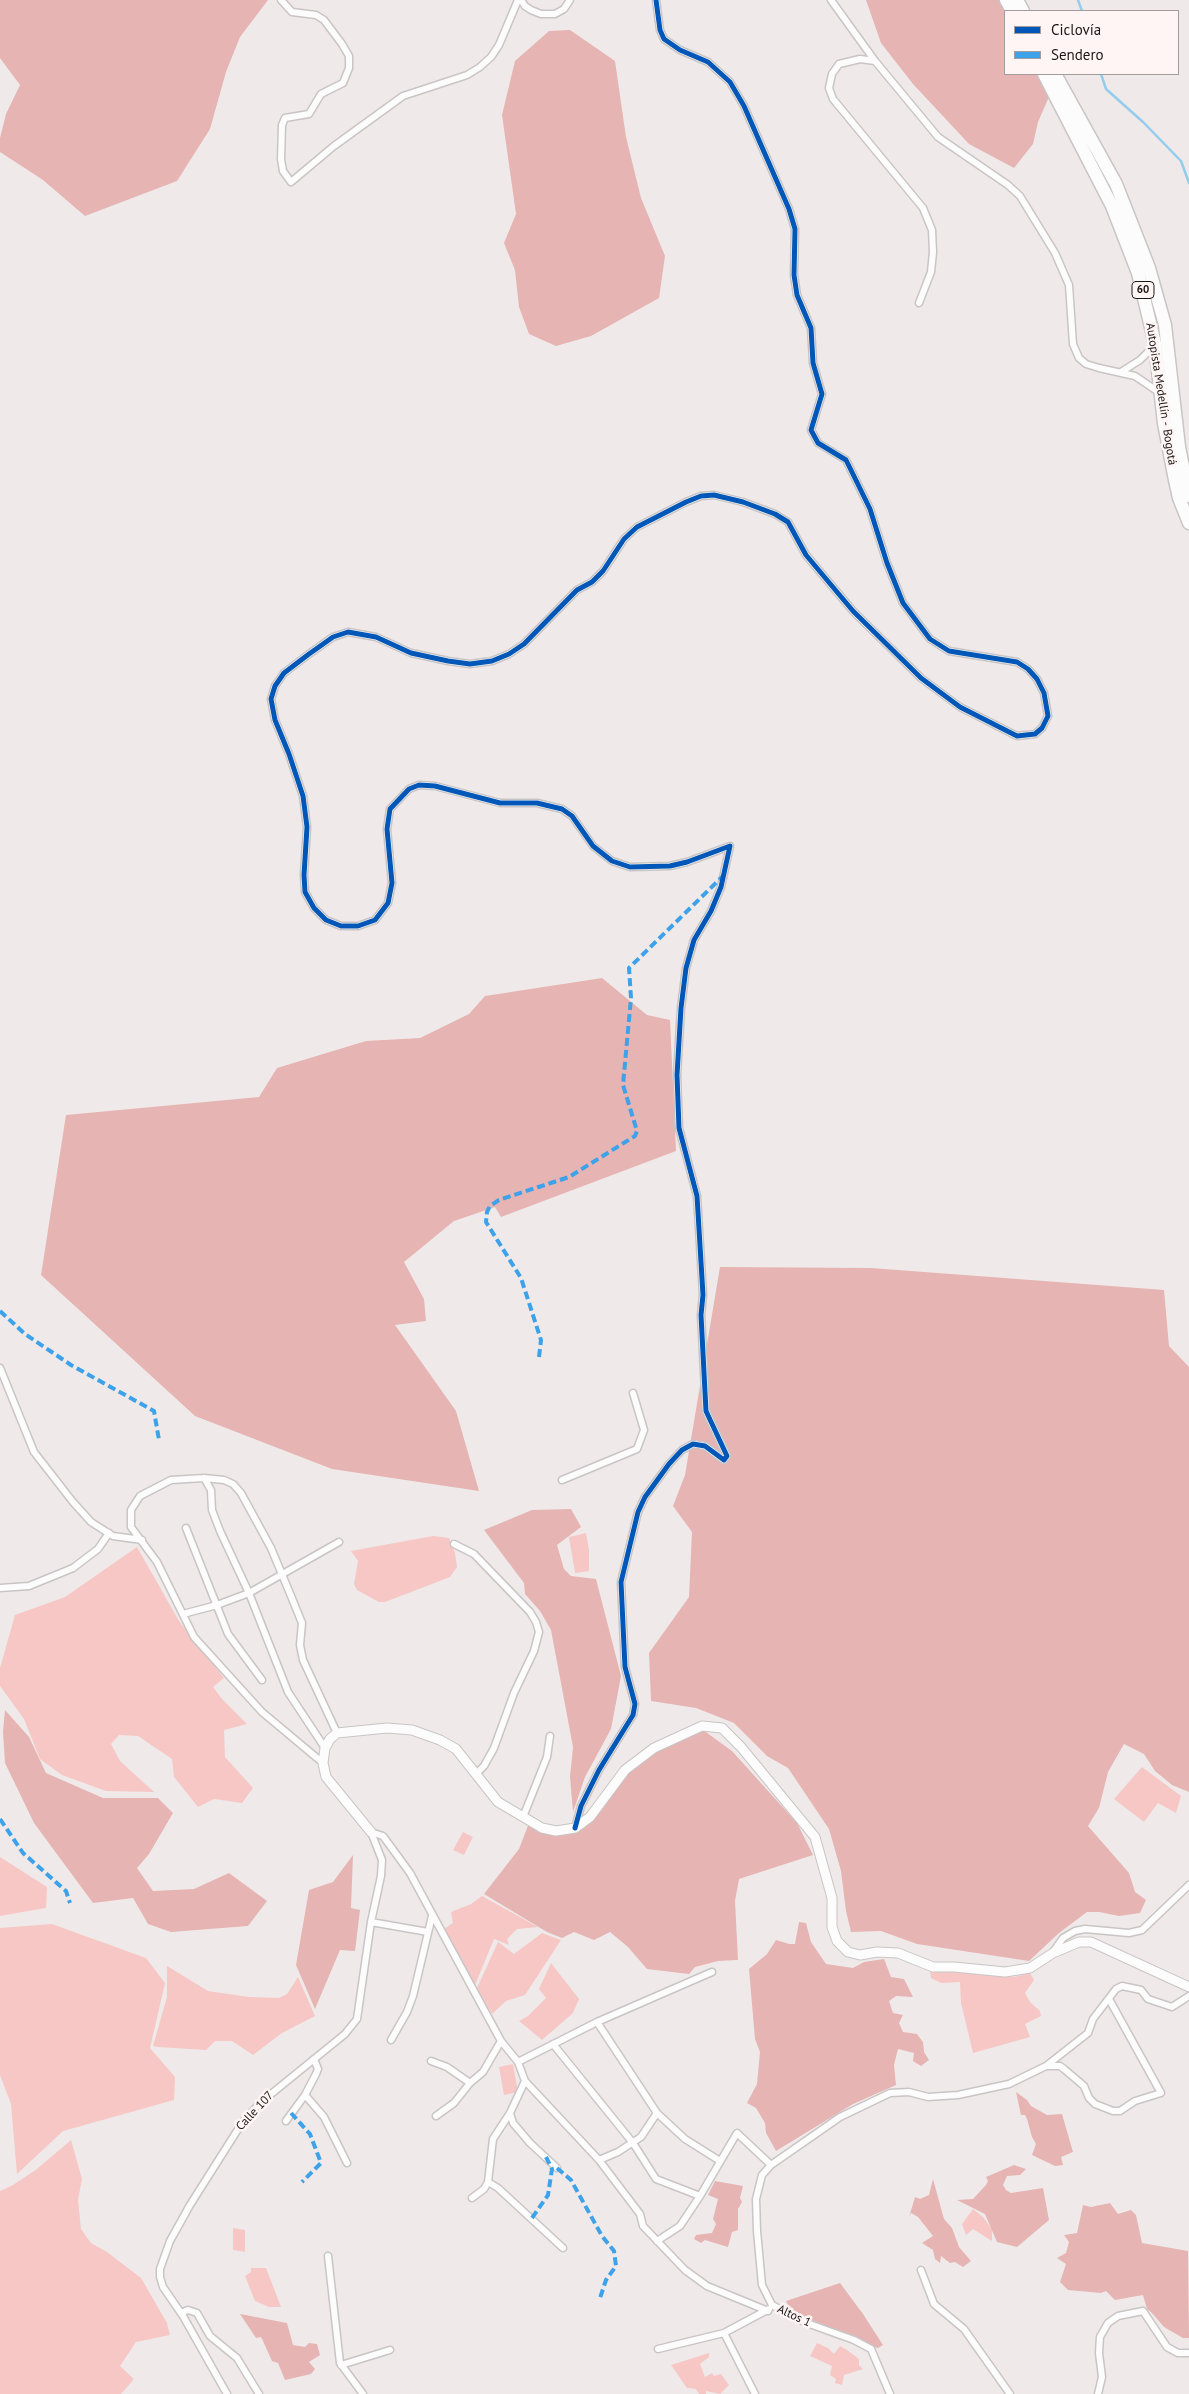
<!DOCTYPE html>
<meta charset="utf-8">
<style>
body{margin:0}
#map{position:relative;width:1189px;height:2394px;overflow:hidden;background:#efeae9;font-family:"PT Sans",sans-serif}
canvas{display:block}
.legend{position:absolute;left:1004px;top:10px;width:175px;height:65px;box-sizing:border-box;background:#fef5f4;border:1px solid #a39c9c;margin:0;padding:6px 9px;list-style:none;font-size:15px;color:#1a1717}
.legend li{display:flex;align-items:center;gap:10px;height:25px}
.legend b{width:25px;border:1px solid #a39c9c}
</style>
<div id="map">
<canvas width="1189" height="2394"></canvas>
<ul class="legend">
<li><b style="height:6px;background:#0057b8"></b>Ciclovía</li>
<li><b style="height:6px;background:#3da2ea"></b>Sendero</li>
</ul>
</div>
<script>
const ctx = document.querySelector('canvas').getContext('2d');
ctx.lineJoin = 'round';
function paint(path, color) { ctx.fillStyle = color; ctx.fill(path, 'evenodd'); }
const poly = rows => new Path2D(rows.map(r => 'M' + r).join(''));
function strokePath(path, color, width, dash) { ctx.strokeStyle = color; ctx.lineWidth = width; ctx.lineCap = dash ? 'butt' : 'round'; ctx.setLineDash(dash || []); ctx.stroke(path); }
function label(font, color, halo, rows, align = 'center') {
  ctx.font = font + ' "PT Sans",sans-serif'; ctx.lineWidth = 5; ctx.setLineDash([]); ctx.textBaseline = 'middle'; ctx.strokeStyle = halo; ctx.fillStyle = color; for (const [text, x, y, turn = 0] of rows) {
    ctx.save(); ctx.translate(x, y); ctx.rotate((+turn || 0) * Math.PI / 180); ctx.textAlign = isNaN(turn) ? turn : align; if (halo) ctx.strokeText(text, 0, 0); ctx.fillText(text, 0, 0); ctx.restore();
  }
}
paint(poly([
 [586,1533,589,1550,589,1571,575,1573,569,1537],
 [433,1536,449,1538,455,1553,457,1567,450,1577,385,1602,379,1602,357,1590,354,1584,358,1561,351,1551],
 [137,1547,179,1621,224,1678,213,1687,222,1699,247,1724,224,1730,225,1757,253,1788,242,1803,214,1799,198,1807,174,1777,172,1759,138,1736,119,1735,111,1744,120,1761,154,1792,106,1791,62,1775,40,1759,24,1719,0,1686,0,1668,15,1615,65,1597],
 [1142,1767,1181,1796,1176,1813,1158,1803,1144,1822,1114,1799],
 [463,1832,473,1837,464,1855,453,1850],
 [0,1857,47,1887,46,1908,0,1916],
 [482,1896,538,1927,517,1929,507,1939,509,1945,494,1939,475,1985,444,1929,453,1923,451,1912,471,1904],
 [52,1924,146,1958,165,1983,150,2048,175,2077,174,2100,63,2131,17,2174,11,2104,0,2075,0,1928],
 [542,1933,561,1940,525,1995,506,2001,492,2014,477,1988,498,1942,514,1954],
 [551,1963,579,1999,573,2013,542,2040,519,2021,528,2016,546,1998,539,1989],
 [167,1966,208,1991,249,1997,279,1998,287,1994,298,1977,315,2016,282,2033,253,2055,232,2041,215,2041,206,2050,158,2047,153,2046,167,1997],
 [933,1970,962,1970,1014,1977,1030,1973,1034,1980,1025,1993,1030,2002,1040,2011,1041,2016,1025,2024,1030,2037,973,2053,961,2003,960,1982,941,1983,931,1978,930,1971],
 [513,2064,518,2092,504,2095,499,2067],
 [71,2140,82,2179,78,2200,81,2229,91,2243,107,2252,141,2278,167,2323,170,2335,136,2342,120,2366,134,2379,121,2394,0,2394,0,2191,13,2185,37,2169],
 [973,2209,983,2217,992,2229,992,2241,973,2229,966,2235,962,2224],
 [233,2228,245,2230,245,2252,233,2250],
 [251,2268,266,2268,281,2307,269,2307,255,2301,245,2276,251,2272],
 [817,2343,828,2348,834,2354,840,2346,847,2350,859,2359,859,2365,863,2369,844,2375,842,2385,835,2383,836,2379,830,2375,832,2366,810,2356],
 [709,2353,709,2357,700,2364,705,2377,712,2373,714,2376,721,2374,729,2385,720,2394,706,2391,706,2394,699,2394,696,2389,687,2388,671,2365]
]), '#f6c7c5');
paint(poly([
 [0,0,268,0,240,37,226,72,210,129,177,181,85,216,43,180,0,152,0,138,6,114,20,85,0,58],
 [866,0,1001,0,1005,11,1005,74,1042,74,1052,90,1038,122,1033,144,1014,168,969,144,913,84,881,43],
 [570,30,615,61,626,137,641,198,665,256,659,298,591,336,556,346,529,334,519,307,515,270,504,243,516,214,502,115,515,61,549,31],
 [602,978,647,1015,670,1020,676,1151,501,1217,495,1207,454,1221,404,1262,424,1299,426,1321,395,1325,456,1411,479,1491,332,1469,195,1416,41,1275,66,1115,259,1097,277,1068,366,1041,420,1038,469,1014,485,996],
 [720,1267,871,1268,1164,1290,1169,1346,1189,1367,1189,1792,1172,1785,1155,1771,1144,1754,1124,1744,1108,1772,1099,1808,1088,1826,1129,1873,1135,1892,1146,1900,1140,1913,1119,1916,1099,1912,1087,1912,1059,1933,1029,1961,917,1944,881,1931,851,1932,846,1911,841,1871,829,1829,788,1768,767,1756,734,1723,696,1708,651,1701,649,1653,689,1597,692,1532,673,1506,685,1475],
 [571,1509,581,1527,557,1545,564,1569,571,1576,596,1579,621,1676,611,1729,585,1777,573,1812,570,1777,573,1747,551,1630,540,1611,525,1594,524,1583,484,1530,532,1510],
 [5,1710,29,1737,46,1773,103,1798,158,1798,173,1813,149,1854,137,1868,153,1891,194,1889,229,1873,267,1901,248,1926,171,1932,148,1924,133,1898,93,1903,34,1823,5,1763,3,1732],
 [703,1730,732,1751,797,1823,813,1855,739,1879,735,1901,738,1960,718,1961,695,1967,689,1974,647,1969,628,1947,610,1932,594,1940,574,1932,562,1938,547,1932,484,1894,519,1849,529,1823,545,1831,592,1819,627,1773,653,1751],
 [353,1855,351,1908,360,1910,355,1951,340,1950,315,2009,296,1965,309,1890,333,1882],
 [799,1922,806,1923,811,1942,826,1964,853,1968,864,1962,884,1959,891,1977,904,1979,913,1997,896,1996,889,2001,893,2013,903,2015,899,2023,903,2032,917,2034,923,2042,924,2052,929,2060,921,2066,913,2061,914,2053,898,2049,894,2065,896,2085,853,2104,776,2151,766,2133,765,2123,756,2108,747,2103,757,2084,760,2052,755,2039,749,1969,767,1954,776,1940,789,1944,795,1944],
 [1016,2092,1027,2100,1031,2106,1047,2115,1062,2114,1073,2152,1061,2157,1063,2165,1055,2166,1032,2155,1036,2144,1032,2137,1027,2119,1025,2115,1021,2115],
 [1014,2165,1026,2169,1020,2175,1007,2176,1003,2185,1006,2190,1011,2193,1043,2188,1049,2220,1017,2247,997,2242,985,2214,957,2200,973,2199,986,2185,988,2181,986,2177],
 [933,2179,944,2219,952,2228,959,2247,971,2261,963,2267,955,2262,950,2263,941,2256,940,2263,935,2259,933,2250,922,2243,933,2236,918,2217,911,2213,909,2217,915,2197,920,2199,929,2195],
 [715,2181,743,2186,740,2198,742,2202,738,2209,738,2230,732,2232,728,2247,705,2240,701,2243,694,2239,696,2235,712,2233,716,2224,713,2219,718,2199,708,2195],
 [1110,2203,1118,2214,1131,2210,1136,2215,1142,2243,1188,2251,1189,2338,1183,2338,1164,2327,1152,2313,1147,2309,1143,2295,1115,2300,1106,2291,1101,2293,1068,2290,1060,2282,1066,2264,1057,2258,1066,2253,1069,2242,1064,2235,1077,2233,1083,2205,1091,2207],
 [840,2283,863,2314,883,2345,878,2348,871,2346,791,2311,786,2301],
 [240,2314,287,2323,293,2345,305,2347,309,2343,317,2344,320,2355,309,2362,315,2369,311,2374,285,2380,278,2363,272,2361,263,2341,261,2337,256,2338]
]), '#e6b4b2');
strokePath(poly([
 [1078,0,1082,11],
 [1101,74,1106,89,1143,122,1181,161,1189,183]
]), '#93cced', 2.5);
const street = poly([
 [281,0,292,12,316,15,324,20,342,44,349,56,349,68,343,83,321,94,309,114,285,118,282,125,281,159,283,171,291,182,334,146,403,96,467,75,480,67,491,57,499,45,518,0],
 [521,0,525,6,531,10,541,14,555,14,564,9,570,0],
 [831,0,875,61,938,137,1008,185,1020,196,1055,253,1069,285,1073,344,1079,358,1086,364,1099,368,1135,376,1160,393],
 [875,61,860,59,839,64,832,74,829,88,833,99,923,208,932,230,933,252,931,272,919,303],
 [1121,372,1140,360,1155,345],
 [0,1368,34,1452,73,1502,91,1522,113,1536,142,1540],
 [204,1478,211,1490,212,1510,220,1531,249,1593,288,1692,325,1748],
 [562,1480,637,1449,644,1430,633,1393],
 [186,1528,228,1634,262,1680],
 [454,1544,474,1554,530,1612,536,1622,539,1632,534,1651,514,1693,494,1748,484,1766,476,1774],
 [0,1588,29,1586,73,1568,98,1549,109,1533],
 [183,1614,217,1605,249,1593,339,1542],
 [323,1763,262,1712,194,1637,157,1562,131,1527,131,1510,140,1496,171,1480,204,1478,224,1480,233,1484,241,1493,271,1548,291,1596,302,1623,300,1645,303,1660,337,1733],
 [523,1817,547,1757,550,1736],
 [575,1828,581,1806,599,1770,633,1715,635,1704,625,1667,621,1582,638,1512,645,1497,669,1464,682,1450,693,1444,705,1446,724,1460,727,1456,706,1411,701,1315,703,1295,697,1196,679,1128,677,1075,681,1008,686,968,694,940,711,911,721,887,730,846,687,862,670,866,630,867,612,861,593,846,572,816,562,809,537,803,500,803,435,786,419,785,409,789,390,809,387,829,392,883,388,903,375,920,358,926,341,926,326,920,314,908,305,892,304,875,307,827,303,796,289,754,275,720,271,699,275,686,284,673,309,654,333,637,348,632,376,637,411,653,448,661,470,664,492,661,509,654,524,644,577,590,592,582,603,571,624,539,637,527,686,502,701,496,714,495,743,502,775,514,788,522,806,555,853,611,921,678,960,707,1017,736,1035,734,1042,728,1048,716,1044,693,1037,679,1028,669,1017,662,949,651,930,639,903,603,887,563,870,509,849,466,846,460,818,443,811,430,822,394,813,363,811,328,797,295,794,275,795,229,789,209,744,106,730,82,708,62,680,50,664,39,660,30,656,0],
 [371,1832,383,1836,410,1873,501,2041,518,2062,525,2081,599,2160,640,2214,643,2226,685,2270,707,2286,768,2311],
 [371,1922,428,1932],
 [1053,1952,1063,1938,1075,1931,1085,1929,1129,1933,1142,1930,1189,1885],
 [597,2022,657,2113,685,2139,720,2161],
 [391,2040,407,2012,413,1996,432,1916],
 [553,2044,633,2143,656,2179,700,2196],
 [431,2061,447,2067,470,2083],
 [518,2062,597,2022,712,1972],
 [1046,2066,1060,2066,1064,2069,1084,2086,1089,2098,1095,2104,1113,2111,1120,2111,1135,2101,1161,2093,1109,1999],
 [305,2095,324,2117,347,2163],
 [510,2113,513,2123,530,2143,557,2168],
 [436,2116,454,2103,470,2083,483,2072,501,2041],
 [286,2121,305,2095,316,2074,318,2069,314,2059],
 [599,2160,618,2152,641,2137,657,2113],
 [488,2182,498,2188,563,2248],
 [472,2198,484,2189,488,2182,493,2139,510,2113,525,2081],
 [657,2241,680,2226,700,2196,737,2133,771,2165],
 [328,2256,340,2363,363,2394],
 [921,2270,934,2304,964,2329,1010,2394],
 [183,2316,183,2312,188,2310,197,2313,210,2336,237,2358,259,2394],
 [724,2333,755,2394],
 [658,2349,724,2333,769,2309],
 [341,2365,390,2350],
 [227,2394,183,2316,163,2287,160,2277,160,2269,170,2241,190,2205,242,2123,260,2103,345,2034,357,2019,371,1922,381,1876,382,1860,371,1832],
 [890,2394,871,2349,854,2340,804,2322,772,2305,762,2285,757,2231,756,2199,762,2175,771,2165,840,2117,890,2093,909,2092,928,2097,958,2095,1009,2084,1046,2066,1088,2033,1093,2019,1116,1989,1122,1986,1141,1990,1148,1999,1172,2007,1189,1996],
 [1098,2394,1102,2377,1099,2353,1100,2337,1108,2323,1118,2316,1143,2311,1167,2347,1178,2353,1189,2353]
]);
const secondary = poly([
 [371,1832,326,1777,323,1763,325,1748,330,1739,337,1733,387,1728,412,1730,440,1740,456,1749,498,1802,542,1828,556,1831,575,1828,590,1817,625,1770,654,1748,702,1726,722,1728,741,1747,815,1837,832,1898,832,1927,837,1941,848,1952,860,1955,877,1952,898,1953,933,1967,954,1967,1005,1972,1030,1968,1053,1953,1079,1942,1091,1942,1189,1987]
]);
const highway = poly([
 [1006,0,1012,11],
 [1017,0,1023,11],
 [1044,74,1112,206,1138,273,1155,344,1164,423,1175,480,1179,498,1189,523],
 [1055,74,1116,184,1149,268,1165,325,1179,447,1189,496]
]);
strokePath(street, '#c9c5c5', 9);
strokePath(secondary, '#c9c5c5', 11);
strokePath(highway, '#c9c5c5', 15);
strokePath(street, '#fdfcfc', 6);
strokePath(secondary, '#fdfcfc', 9);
strokePath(highway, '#fdfcfc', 12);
strokePath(poly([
 [0,1311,25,1334,71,1365,154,1411,159,1440],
 [539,1357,541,1340,521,1278,486,1222,487,1212,490,1206,499,1200,569,1177,635,1136,637,1131,623,1085,631,998,629,968,723,876],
 [0,1819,23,1853,66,1891,70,1903],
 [291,2113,310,2134,321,2163,302,2182],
 [557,2168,571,2180,602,2236,614,2251,616,2266,606,2280,600,2298],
 [532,2218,548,2195,552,2169,546,2157]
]), '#3da2ea', 4, [8, 4]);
strokePath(poly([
 [575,1828,581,1806,599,1770,633,1715,635,1704,625,1667,621,1582,638,1512,645,1497,669,1464,682,1450,693,1444,705,1446,724,1460,727,1456,706,1411,701,1315,703,1295,697,1196,679,1128,677,1075,681,1008,686,968,694,940,711,911,721,887,730,846,687,862,670,866,630,867,612,861,593,846,572,816,562,809,537,803,500,803,435,786,419,785,409,789,390,809,387,829,392,883,388,903,375,920,358,926,341,926,326,920,314,908,305,892,304,875,307,827,303,796,289,754,275,720,271,699,275,686,284,673,309,654,333,637,348,632,376,637,411,653,448,661,470,664,492,661,509,654,524,644,577,590,592,582,603,571,624,539,637,527,686,502,701,496,714,495,743,502,775,514,788,522,806,555,853,611,921,678,960,707,1017,736,1035,734,1042,728,1048,716,1044,693,1037,679,1028,669,1017,662,949,651,930,639,903,603,887,563,870,509,849,466,846,460,818,443,811,430,822,394,813,363,811,328,797,295,794,275,795,229,789,209,744,106,730,82,708,62,680,50,664,39,660,30,656,0]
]), '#0057b8', 5);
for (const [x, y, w] of [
 [1143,290,22]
]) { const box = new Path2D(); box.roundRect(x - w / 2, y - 8.5, w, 17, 4); ctx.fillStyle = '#fef5f4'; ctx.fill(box); strokePath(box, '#1a1717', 1); }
label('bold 11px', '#1a1717', null, [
 ["60",1143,290]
]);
label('12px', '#1a1717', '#fef5f4', [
 ["Autopista Medellín - Bogotá",1161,394,81],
 ["Calle 107",255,2111,-47],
 ["Altos 1",794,2316,25]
]);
</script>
